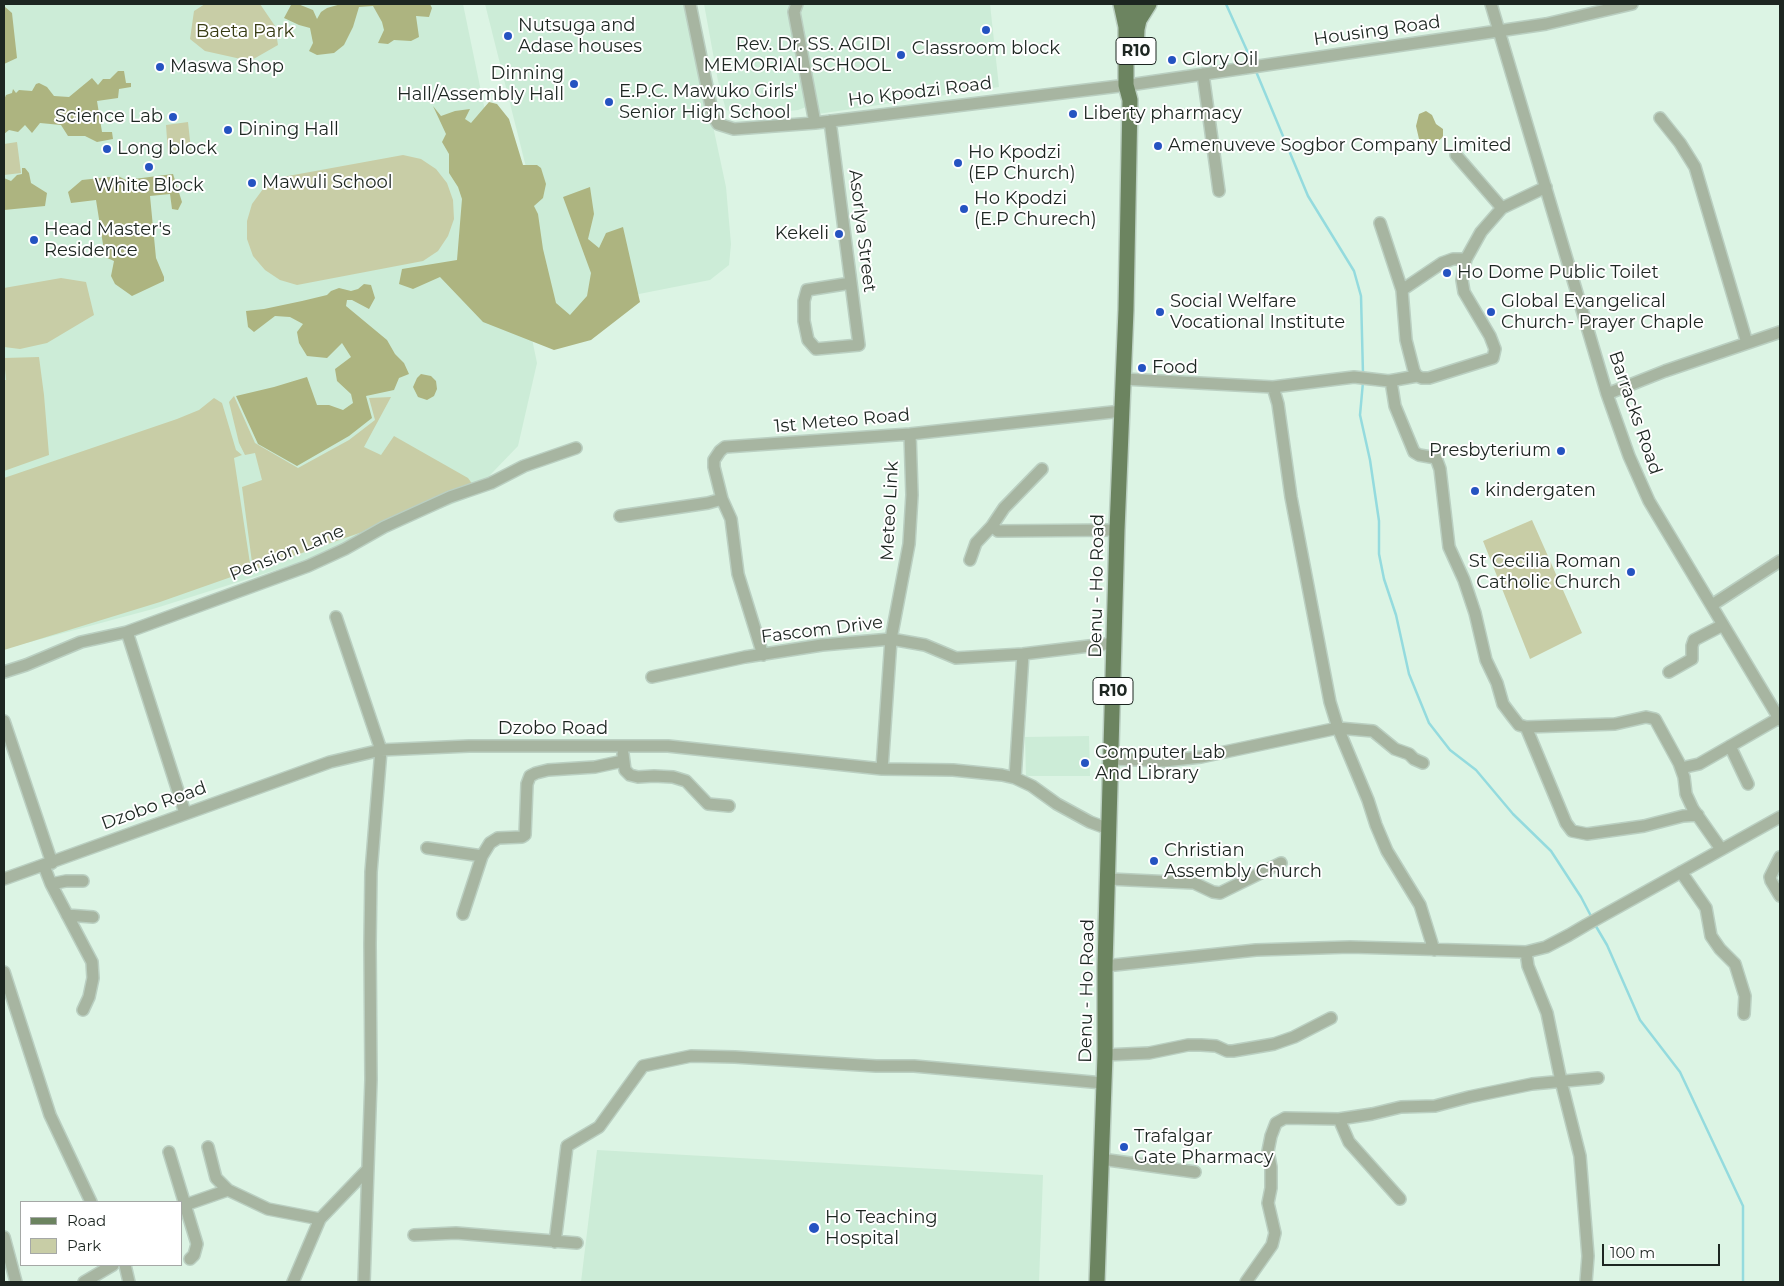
<!DOCTYPE html>
<style>
body{margin:0}
#map{position:relative;width:1784px;height:1286px;overflow:hidden;background:#dcf4e4;font-family:Montserrat,sans-serif}
canvas{display:block}
.frame{position:absolute;inset:0;border:5px solid #1d2621;pointer-events:none}
.legend{position:absolute;left:20px;top:1201px;width:162px;height:65px;box-sizing:border-box;background:#fff;border:1px solid #a5a8a6;margin:0;padding:6px 9px;list-style:none;font-size:15px;color:#1d2621}
.legend li{display:flex;align-items:center;gap:10px;height:25px}
.legend b{width:25px;border:1px solid #a5a8a6}
.scale{position:absolute;left:1602px;top:1244px;width:118px;height:22px;box-sizing:border-box;border:2px solid #1d2621;border-top:0;padding-left:6px;font-size:15px;line-height:18px;white-space:nowrap;color:#1d2621;-webkit-text-stroke:4px #fff;paint-order:stroke}
</style>
<div id="map">
<canvas width="1784" height="1286"></canvas>
<div class="frame"></div>
<ul class="legend">
<li><b style="height:6px;background:#6c8460"></b>Road</li>
<li><b style="height:14px;background:#c8cda6"></b>Park</li>
</ul>
<div class="scale">100 m</div>
</div>
<script>
const ctx = document.querySelector('canvas').getContext('2d');
ctx.lineJoin = 'round';
function paint(path, color) { ctx.fillStyle = color; ctx.fill(path, 'evenodd'); }
const poly = rows => new Path2D(rows.map(r => 'M' + r).join(''));
function strokePath(path, color, width, dash) { ctx.strokeStyle = color; ctx.lineWidth = width; ctx.lineCap = dash ? 'butt' : 'round'; ctx.setLineDash(dash || []); ctx.stroke(path); }
function label(font, color, halo, rows, align = 'center') {
  ctx.font = font + ' Montserrat,sans-serif'; ctx.lineWidth = 4; ctx.setLineDash([]); ctx.textBaseline = 'middle'; ctx.strokeStyle = halo; ctx.fillStyle = color; for (const [text, x, y, turn = 0] of rows) {
    ctx.save(); ctx.translate(x, y); ctx.rotate((+turn || 0) * Math.PI / 180); ctx.textAlign = isNaN(turn) ? turn : align; if (halo) ctx.strokeText(text, 0, 0); ctx.fillText(text, 0, 0); ctx.restore();
  }
}
paint(poly([
 [4,4,463,4,537,363,518,446,468,498,314,558,153,609,4,649],
 [485,4,687,4,726,187,731,244,729,265,710,280,639,294,605,323,583,323,554,310,529,179],
 [704,4,790,4,789,10,806,107,798,110,746,116,726,110,718,81],
 [801,4,990,4,999,87,818,114,799,11],
 [1089,736,1090,776,1026,776,1025,737],
 [597,1150,1043,1175,1039,1282,581,1282]
]), '#ccecd7');
paint(poly([
 [205,4,260,4,275,26,278,45,250,61,205,51,190,39,194,11],
 [188,122,191,150,168,153,166,125],
 [17,142,21,173,4,175,4,144],
 [403,155,421,159,436,169,447,183,453,200,454,219,448,236,438,251,423,261,297,285,280,280,265,270,253,256,247,239,247,221,252,204,263,189,277,178],
 [61,278,86,282,94,315,47,343,20,349,4,347,4,288],
 [39,357,44,395,49,455,4,471,4,380,6,380,4,358],
 [234,396,255,443,298,468,349,440,375,420,369,398,391,397,364,447,381,455,394,436,468,478,473,485,466,496,253,570,242,487,262,480,255,453,245,455,239,443,229,402],
 [214,398,222,403,236,450,242,455,234,458,251,570,160,602,4,650,4,478,177,419,199,410],
 [1532,520,1582,633,1530,659,1483,541]
]), '#c8cda6');
paint(poly([
 [298,4,313,10,317,19,321,12,327,8,341,4,430,4,432,8,429,17,416,16,419,37,411,41,394,40,388,44,378,43,384,30,382,22,373,6,359,7,353,27,344,45,334,53,317,55,309,51,313,43,310,28,299,25,284,18,291,5],
 [4,6,12,13,17,58,4,64],
 [118,71,124,71,126,83,131,83,131,87,119,89,118,98,97,101,102,132,112,132,113,139,97,142,85,136,68,136,61,125,40,123,32,133,25,125,18,132,9,130,4,134,4,100,6,95,12,93,13,89,16,93,19,90,32,91,36,84,39,83,47,87,54,96,69,97,92,78,98,85,103,79,110,79],
 [489,102,497,104,509,119,523,165,537,165,541,168,546,184,543,198,534,206,538,214,543,249,556,303,570,315,587,296,591,273,563,197,590,187,594,214,588,239,599,248,606,233,623,227,640,302,591,340,554,350,483,322,440,277,413,289,399,284,402,269,457,260,462,199,458,187,449,173,449,154,442,142,446,134,433,106,441,116,455,111,470,109,465,119,471,123],
 [1426,111,1432,115,1436,124,1443,129,1443,137,1430,148,1423,144,1419,139,1416,126,1419,114],
 [22,168,25,168,29,173,31,183,47,193,45,206,4,210,4,178,11,181,17,175,22,174],
 [173,174,182,202,178,210,172,209,170,194,150,196,156,258,164,277,164,281,132,296,115,284,111,276,114,261,105,257,96,200,71,203,68,192,82,180,118,176,126,180],
 [364,284,371,285,375,298,369,309,352,300,347,300,346,306,387,340,395,354,404,363,409,374,399,378,394,390,366,396,372,418,349,436,297,466,258,444,236,396,274,387,307,377,317,405,329,405,343,410,353,403,351,394,337,381,335,369,351,357,342,343,327,358,307,356,299,343,297,332,303,324,290,317,275,316,254,332,248,327,246,311,264,309,302,301,327,295,331,291,339,288,351,291,358,289],
 [421,374,431,376,436,381,437,389,434,396,427,400,418,397,413,387,417,378]
]), '#adb480');
strokePath(poly([
 [1226,4,1253,64],
 [1255,69,1308,196,1354,271,1361,296,1363,374],
 [1363,382,1360,415,1370,460,1379,521,1379,554,1384,579,1396,615,1409,674,1429,723,1450,750,1476,770,1513,814,1551,851,1581,897,1592,918],
 [1594,923,1607,945,1640,1020,1680,1072,1743,1206,1743,1282]
]), '#94dbde', 2.5);
const minor = poly([
 [690,4,713,116,718,124,734,129,815,123,1136,84,1546,24,1632,4],
 [797,4,794,12,815,123],
 [1491,4,1607,394,1629,456,1649,501,1780,720],
 [1203,74,1219,191],
 [1660,118,1680,143,1695,167,1747,343],
 [830,121,859,345,816,349,808,340,804,321,804,301,807,290,851,283],
 [1456,155,1502,208],
 [1380,223,1402,290],
 [1466,259,1453,259,1442,263,1402,290,1406,340,1414,371,1417,376,1422,378,1429,378,1493,358,1495,349,1490,336,1464,292,1462,280,1466,259,1481,232,1502,208,1546,187],
 [1124,379,1273,387,1278,404,1291,497,1330,702,1338,728,1368,800,1376,825,1387,851,1420,905,1434,950],
 [1391,381,1395,406,1414,452,1419,455,1436,458,1440,469,1449,547,1464,580,1475,613,1486,660,1497,683,1503,704,1512,716,1519,725,1526,727,1615,724,1646,717,1655,719,1679,763,1684,777,1686,794,1693,809,1721,849],
 [1273,387,1354,377,1389,381,1417,376],
 [1607,394,1665,371,1780,332],
 [1042,469,1004,508,992,526,998,531,1117,530],
 [722,499,731,519,738,574,763,655],
 [620,516,708,503,722,499,714,467,714,460,720,451,725,447,910,434,1122,411],
 [970,560,976,543,992,526],
 [1712,605,1780,561],
 [336,617,381,750,371,872,370,944,371,1080,364,1282],
 [127,632,185,813],
 [4,672,26,665,81,642,127,632,308,566,345,549,384,527,450,497,491,483,524,466,576,448],
 [1669,672,1692,659,1692,646,1694,640,1723,625],
 [652,677,745,657,822,645,891,639,925,645,956,658,1023,654,1114,643],
 [4,721,52,863],
 [1526,727,1566,823,1572,831,1587,834,1644,826,1683,816,1698,815],
 [1730,746,1748,784],
 [623,754,625,770,630,775,638,777,654,776,673,777,686,781,708,804,729,806],
 [1112,759,1164,761,1201,757,1338,728,1373,731,1395,749,1409,754,1414,759,1423,763],
 [1681,768,1699,764,1779,718],
 [882,769,891,639,909,544,912,495,910,434],
 [1015,778,1023,654],
 [427,848,482,856,490,843,498,838,522,837,525,835,527,784,530,776,536,773,548,770,595,767,623,761],
 [1780,857,1770,877,1771,881,1780,896],
 [44,866,51,884,92,962,93,978,89,997,83,1010],
 [1681,872,1706,908,1711,936,1720,949,1735,964,1745,996,1744,1014],
 [4,879,330,762,381,750,469,746,668,746,882,769,953,770,1002,775,1015,778,1032,786,1057,804,1090,822,1109,829],
 [1109,879,1194,883,1213,892,1220,893,1281,863],
 [51,884,66,881,83,881],
 [463,914,482,856],
 [67,915,93,917],
 [1526,952,1528,966,1547,1013,1561,1081,1580,1156,1588,1256,1586,1282],
 [1105,966,1256,950,1350,947,1526,952,1546,947,1569,935,1586,925,1780,817],
 [4,972,50,1115,91,1202],
 [1105,1055,1149,1053,1188,1045,1201,1045,1216,1046,1227,1051,1233,1051,1274,1044,1294,1037,1331,1018],
 [1339,1119,1349,1142,1400,1199],
 [208,1147,216,1178,228,1190,268,1209,320,1219],
 [169,1152,197,1244,194,1255,190,1259],
 [1101,1159,1195,1172],
 [185,1205,228,1190],
 [414,1235,456,1233,577,1243],
 [4,1237,16,1282],
 [555,1242,567,1146,599,1127,643,1066,691,1056,735,1057,876,1066,914,1066,1103,1083],
 [125,1265,129,1282],
 [84,1282,113,1265],
 [293,1282,320,1219,368,1169],
 [1246,1282,1272,1245,1275,1233,1268,1203,1271,1188,1271,1167,1268,1151,1271,1136,1276,1123,1285,1118,1339,1119,1372,1114,1401,1107,1435,1106,1469,1097,1532,1084,1598,1078]
]);
const major = poly([
 [1121,4,1126,27],
 [1136,53,1137,29,1139,20,1149,4],
 [1097,1282,1105,1055,1105,966,1117,530,1126,310,1130,100,1126,85,1126,27,1129,18,1137,4]
]);
strokePath(minor, '#bacfc1', 14);
strokePath(major, '#bacfc1', 18);
strokePath(minor, '#a7b5a1', 11);
strokePath(major, '#6c8460', 15);
for (const [x, y, r, color] of [
 [986,30,5,"#2553c1"],
 [508,36,5,"#2553c1"],
 [901,55,5,"#2553c1"],
 [1172,60,5,"#2553c1"],
 [160,67,5,"#2553c1"],
 [574,84,5,"#2553c1"],
 [609,102,5,"#2553c1"],
 [1073,114,5,"#2553c1"],
 [173,117,5,"#2553c1"],
 [228,130,5,"#2553c1"],
 [1158,146,5,"#2553c1"],
 [107,149,5,"#2553c1"],
 [958,163,5,"#2553c1"],
 [149,167,5,"#2553c1"],
 [252,183,5,"#2553c1"],
 [964,209,5,"#2553c1"],
 [839,234,5,"#2553c1"],
 [34,240,5,"#2553c1"],
 [1447,273,5,"#2553c1"],
 [1160,312,5,"#2553c1"],
 [1491,312,5,"#2553c1"],
 [1142,368,5,"#2553c1"],
 [1561,451,5,"#2553c1"],
 [1475,491,5,"#2553c1"],
 [1631,572,5,"#2553c1"],
 [1085,763,5,"#2553c1"],
 [1154,861,5,"#2553c1"],
 [1124,1147,5,"#2553c1"],
 [814,1228,6,"#2553c1"]
]) { const dot = new Path2D(); dot.arc(x, y, r, 0, 2 * Math.PI); ctx.fillStyle = color; ctx.fill(dot); strokePath(dot, '#fff', 2); }
for (const [x, y, w] of [
 [1136,51,40],
 [1113,691,40]
]) { const box = new Path2D(); box.roundRect(x - w / 2, y - 13.5, w, 27, 4); ctx.fillStyle = '#fff'; ctx.fill(box); strokePath(box, '#1d2621', 1); }
label('bold 16px', '#1d2621', null, [
 ["R10",1136,51],
 ["R10",1113,691]
]);
label('18px', '#1d2621', '#fff', [
 ["Nutsuga and",518,26],
 ["Adase houses",518,47],
 ["Rev. Dr. SS. AGIDI",891,45,"right"],
 ["MEMORIAL SCHOOL",891,66,"right"],
 ["Classroom block",986,49,"center"],
 ["Glory Oil",1182,60],
 ["Maswa Shop",170,67],
 ["Dinning",564,74,"right"],
 ["Hall/Assembly Hall",564,95,"right"],
 ["E.P.C. Mawuko Girls'",619,92],
 ["Senior High School",619,113],
 ["Liberty pharmacy",1083,114],
 ["Science Lab",163,117,"right"],
 ["Dining Hall",238,130],
 ["Amenuveve Sogbor Company Limited",1168,146],
 ["Long block",117,149],
 ["Ho Kpodzi",968,153],
 ["(EP Church)",968,174],
 ["Mawuli School",262,183],
 ["White Block",149,186,"center"],
 ["Ho Kpodzi",974,199],
 ["(E.P Churech)",974,220],
 ["Head Master's",44,230],
 ["Residence",44,251],
 ["Kekeli",829,234,"right"],
 ["Ho Dome Public Toilet",1457,273],
 ["Social Welfare",1170,302],
 ["Vocational Institute",1170,323],
 ["Global Evangelical",1501,302],
 ["Church- Prayer Chaple",1501,323],
 ["Food",1152,368],
 ["Presbyterium",1551,451,"right"],
 ["kindergaten",1485,491],
 ["St Cecilia Roman",1621,562,"right"],
 ["Catholic Church",1621,583,"right"],
 ["Computer Lab",1095,753],
 ["And Library",1095,774],
 ["Christian",1164,851],
 ["Assembly Church",1164,872],
 ["Trafalgar",1134,1137],
 ["Gate Pharmacy",1134,1158],
 ["Ho Teaching",825,1218],
 ["Hospital",825,1239]
], 'left');
label('18px', '#1d2621', '#fff', [
 ["Housing Road",1377,31,-8],
 ["Ho Kpodzi Road",920,92,-7],
 ["Asorlya Street",862,231,83],
 ["Barracks Road",1635,413,71],
 ["1st Meteo Road",842,421,-5],
 ["Meteo Link",890,511,-87],
 ["Pension Lane",287,553,-22],
 ["Denu - Ho Road",1097,586,-89],
 ["Fascom Drive",822,630,-7],
 ["Dzobo Road",553,729],
 ["Dzobo Road",154,806,-20],
 ["Denu - Ho Road",1087,991,-89]
]);
label('18px', '#383c14', '#fff', [
 ["Baeta Park",245,32]
]);
</script>
